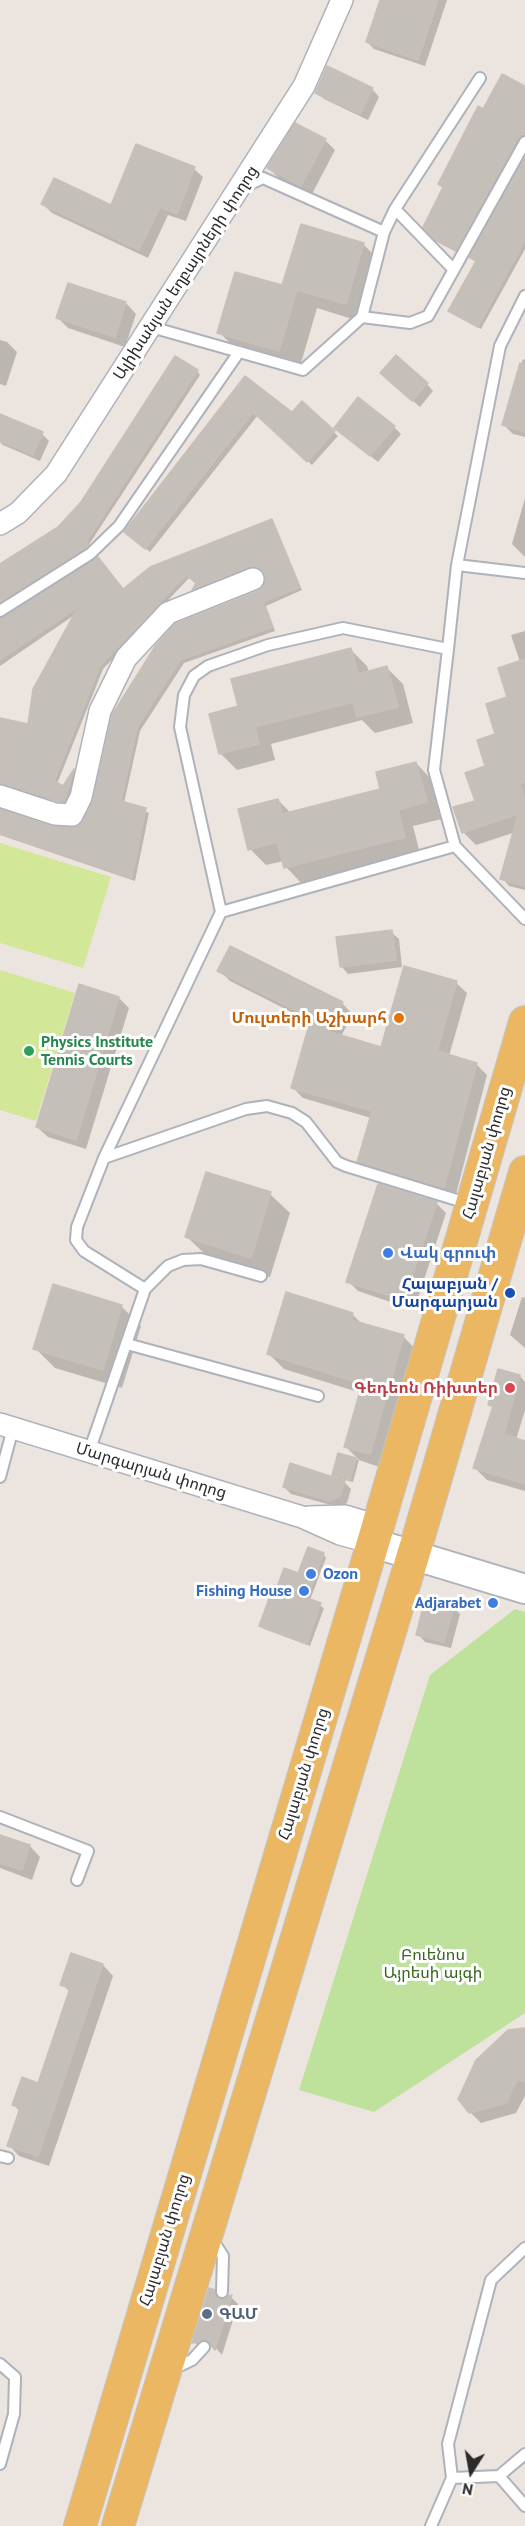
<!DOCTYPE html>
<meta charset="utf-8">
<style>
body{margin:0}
#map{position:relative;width:525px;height:2526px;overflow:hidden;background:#ece4de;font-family:"PT Sans",sans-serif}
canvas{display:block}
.north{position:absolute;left:441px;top:2442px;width:60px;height:60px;-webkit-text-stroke:4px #fff;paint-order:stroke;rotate:191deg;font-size:16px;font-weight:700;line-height:24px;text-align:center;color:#2b2b2b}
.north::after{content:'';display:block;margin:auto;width:21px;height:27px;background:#2b2b2b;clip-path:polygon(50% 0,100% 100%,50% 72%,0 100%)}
</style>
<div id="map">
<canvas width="525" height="2526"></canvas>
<div class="north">N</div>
</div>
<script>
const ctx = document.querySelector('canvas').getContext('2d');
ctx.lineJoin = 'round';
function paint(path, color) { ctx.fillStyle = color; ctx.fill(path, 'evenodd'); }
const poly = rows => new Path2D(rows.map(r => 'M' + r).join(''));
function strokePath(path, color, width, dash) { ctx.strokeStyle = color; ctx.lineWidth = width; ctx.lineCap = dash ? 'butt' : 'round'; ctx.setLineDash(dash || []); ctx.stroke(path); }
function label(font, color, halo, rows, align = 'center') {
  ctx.font = font + ' "PT Sans","Noto Sans Armenian",sans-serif'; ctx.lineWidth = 6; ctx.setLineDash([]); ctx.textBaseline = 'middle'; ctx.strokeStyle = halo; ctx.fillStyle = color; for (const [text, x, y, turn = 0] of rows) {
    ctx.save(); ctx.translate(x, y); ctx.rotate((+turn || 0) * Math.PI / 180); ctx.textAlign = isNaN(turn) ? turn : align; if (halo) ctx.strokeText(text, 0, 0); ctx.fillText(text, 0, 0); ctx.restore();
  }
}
paint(poly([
 [515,1609,525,1612,525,2013,374,2112,299,2090,430,1675]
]), '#bee19c');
paint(poly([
 [0,843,111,877,83,968,0,943],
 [0,970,75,993,36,1121,0,1110]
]), '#d2e898');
paint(poly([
 [382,0,447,0,425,66,374,49,367,42],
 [328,68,372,89,379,97,368,120,324,99,317,92],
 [525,87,525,140,459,253,440,243,445,188,439,184,484,111],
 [325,140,335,150,311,196,279,178,268,168],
 [137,146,194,169,203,177,186,221,168,215,148,258,52,213,43,204,112,207],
 [525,161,525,249,481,329,450,311,477,262,471,257],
 [363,244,383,264,365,323,317,308,299,370,239,352,219,332,283,287],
 [69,285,126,303,136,314,125,347,68,328,58,318],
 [0,340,7,342,17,352,6,386,0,384],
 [523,359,525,360,525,437,513,434,504,425],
 [197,371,200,375,88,546,91,549,0,607,0,565,59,528],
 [245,378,292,414,302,403,338,436,312,465,258,415,150,552,130,536],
 [389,380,427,384,433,391,420,407],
 [394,427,401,434,378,462,336,428],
 [0,429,42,434,49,441,40,461,3,445,0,442],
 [525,498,525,557,512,544],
 [272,521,302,590,266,606,275,631,184,663,140,731,124,803,149,813,135,881,0,835,0,811,51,828,80,827,95,801,114,716,259,592,267,582,264,572,252,570,196,592,194,589,198,583,190,577,103,669,57,784,64,788,74,771,77,774,67,804,0,787,0,720,29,726,76,614,0,666,0,619,124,591],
 [525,631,525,829,476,845,463,832,477,802,520,662,511,635],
 [351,650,367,666,369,672,387,668,403,684,413,723,375,733,362,720,271,744,275,760,237,770,221,754,211,715,240,707],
 [416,763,432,780,442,819,413,826,420,853,302,884,286,867,284,861,266,865,250,849,278,800,291,813,382,790],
 [525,845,525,890,509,886,502,878],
 [391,932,399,939,402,967,348,974,341,966],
 [219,970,342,1003,352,1014,341,1037,382,1049,456,983,467,993,449,1056,476,1064,487,1075,455,1198,370,1172,359,1161,371,1118,303,1098,292,1087,311,1022,230,981],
 [119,998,129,1008,86,1149,48,1137,37,1127],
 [270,1194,290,1213,270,1277,207,1256,187,1237],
 [436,1203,446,1213,414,1310,358,1291,348,1281],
 [522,1297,525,1298,525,1348,510,1335],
 [121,1306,141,1326,122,1388,55,1368,35,1348],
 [352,1314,362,1324,403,1336,418,1352,385,1469,359,1460,353,1482,341,1479,351,1489,347,1503,338,1507,291,1494,284,1487,340,1480,333,1474,339,1454,359,1460,346,1447,361,1393,284,1369,268,1353],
 [520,1376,525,1382,525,1410,516,1440,525,1442,525,1491,487,1480,475,1468,494,1408,490,1405],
 [323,1554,326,1558,310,1600,324,1608,310,1646,264,1629,260,1626,277,1589,299,1575],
 [453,1607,460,1614,451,1648,425,1642,418,1634],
 [0,1836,30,1846,40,1857,32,1880,0,1868],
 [72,1955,103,1965,113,1976,49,2166,19,2156,9,2145,20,2112,14,2105,39,2084,70,1992,62,1984],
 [525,2030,525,2096,516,2113,481,2123,470,2112],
 [214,2291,222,2299,231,2297,238,2304,222,2355,214,2346,201,2349,194,2342]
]), '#0003');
const building = poly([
 [380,0,438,0,418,60,366,42,380,0],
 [327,66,373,88,360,114,315,93,327,66],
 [502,74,525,86,525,135,518,138,456,251,435,240,423,227,443,187,438,184,478,106,483,109,502,74],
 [295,123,326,139,301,186,267,168,295,123],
 [136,144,195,167,177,214,160,207,139,250,41,204,54,178,111,205,136,144],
 [525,157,525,240,478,327,448,311,476,261,469,257,525,157],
 [301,224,364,243,346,304,297,290,279,351,217,333,235,272,282,285,301,224],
 [68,283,126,302,115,337,56,318,68,283],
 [396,355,428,383,412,401,380,373,396,355],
 [175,356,198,370,86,542,89,545,0,602,0,564,58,527,81,502,175,356],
 [520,363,525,364,525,432,502,425,520,363],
 [245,376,292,412,302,401,335,431,307,462,253,412,145,549,124,532,245,376],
 [358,397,395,426,370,456,334,428,358,397],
 [0,414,43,432,33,455,0,441,0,414],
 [272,519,300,587,263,602,273,627,180,660,137,727,121,801,146,808,132,878,0,834,0,809,51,826,79,826,93,800,112,715,156,645,175,624,258,591,263,586,265,575,260,569,249,567,192,590,196,583,186,575,100,666,54,781,63,786,74,769,64,802,0,784,0,718,28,724,33,689,78,607,0,660,0,618,98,557,123,589,150,567,272,519],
 [351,648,358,674,387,666,398,707,357,717,353,702,255,727,259,744,219,754,209,714,238,706,231,679,351,648],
 [525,659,525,782,520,784,525,801,525,886,500,879,518,814,462,833,453,807,475,801,465,773,485,766,477,740,495,734,486,704,507,697,498,668,525,659],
 [416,762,427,802,398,810,405,837,284,868,277,842,248,850,238,809,278,799,282,814,380,789,376,772,416,762],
 [392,930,396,960,340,967,336,937,392,930],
 [230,946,343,1002,327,1031,381,1047,404,966,457,981,437,1051,477,1063,444,1188,357,1162,372,1111,291,1088,311,1018,217,971,230,946],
 [79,984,119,997,76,1140,36,1127,79,984],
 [206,1172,271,1192,251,1258,185,1237,206,1172],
 [378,1184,437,1202,404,1300,346,1282,378,1184],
 [53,1284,122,1305,103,1370,33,1349,53,1284],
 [286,1292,353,1313,351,1320,404,1335,370,1454,344,1447,362,1384,267,1354,286,1292],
 [498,1369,520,1375,504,1434,525,1441,525,1484,473,1468,493,1406,488,1405,498,1369],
 [338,1453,356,1458,350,1480,332,1475,338,1453],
 [290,1463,345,1481,340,1496,330,1501,283,1487,290,1463],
 [308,1547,324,1553,307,1598,321,1603,307,1644,259,1626,274,1585,277,1587,284,1568,298,1573,308,1547],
 [425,1599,454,1606,444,1642,416,1635,425,1599],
 [0,1835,30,1845,22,1870,0,1863,0,1835],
 [71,1953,103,1964,38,2156,7,2146,20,2108,12,2105,22,2077,38,2083,70,1988,60,1985,71,1953],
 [525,2028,525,2082,518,2079,506,2103,469,2113,458,2099,476,2060,508,2030,525,2028],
 [209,2288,215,2290,219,2299,232,2295,215,2350,206,2340,192,2343,209,2288]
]);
paint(building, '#c5bfb9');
strokePath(building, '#c8bfb7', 1.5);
const lane = poly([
 [244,187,263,178,384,232,395,209,480,78],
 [395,209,454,270],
 [362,317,410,323,428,316,525,142],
 [151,327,303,370,362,317,384,232],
 [457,565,525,573],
 [0,611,90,554,119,526,239,352],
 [448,649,434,770,455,846],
 [221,912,455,846,525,919],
 [104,1158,246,1109,267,1106,292,1113,306,1122,337,1162,346,1166,470,1204],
 [145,1289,168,1266,183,1260,201,1259,261,1276],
 [127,1344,318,1396],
 [89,1452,145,1289,84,1251,76,1240,77,1227,104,1158,221,912,180,727,184,695,194,676,208,666,268,645,343,628,448,649,457,565,500,346,525,296],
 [0,1477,13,1428],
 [0,1817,88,1851,77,1880],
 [0,2156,8,2158],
 [212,2239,223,2256,222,2292],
 [0,2364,15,2377,14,2414,0,2464],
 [173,2369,192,2360,204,2347],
 [499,2476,525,2454],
 [452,2478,499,2476,525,2506],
 [431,2526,452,2478,448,2444,491,2280,525,2248]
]);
const street = poly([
 [0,524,18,513,56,474,304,86,342,0],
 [0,796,55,814,72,815,81,797,100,711,126,658,168,613,253,579],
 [0,1424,302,1517,340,1534,373,1543],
 [309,1517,345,1516,378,1526]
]);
const secondary = poly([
 [373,1543,525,1589]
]);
const primary = poly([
 [80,2526,373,1543,525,1022],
 [118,2526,418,1539,525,1172]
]);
strokePath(lane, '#aeb2bb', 14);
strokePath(street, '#aeb2bb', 24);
strokePath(secondary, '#aeb2bb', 32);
strokePath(primary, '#c4c4c4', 34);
strokePath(lane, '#fff', 10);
strokePath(street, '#fff', 21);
strokePath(secondary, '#fff', 28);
strokePath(primary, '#ecb763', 32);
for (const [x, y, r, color] of [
 [399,1018,6,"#e8710a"],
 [29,1051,6,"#2e9e5b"],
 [388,1253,6,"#3f7fe0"],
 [510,1293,6,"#1a4fb4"],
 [510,1388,6,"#e0444e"],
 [311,1574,6,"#3f7fe0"],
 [304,1591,6,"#3f7fe0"],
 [493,1603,6,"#3f7fe0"],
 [207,2314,6,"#5c6f8a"]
]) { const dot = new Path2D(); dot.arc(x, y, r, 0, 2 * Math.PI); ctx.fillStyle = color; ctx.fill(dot); strokePath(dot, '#fff', 2); }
label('16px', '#2b2b2b', '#fff', [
 ["Ալիխանյան եղբայրների փողոց",186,273,-57],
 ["Հալաբյան փողոց",487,1153,-74],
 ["Մարգարյան փողոց",151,1471,17],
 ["Հալաբյան փողոց",304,1774,-73],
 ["Հալաբյան փողոց",165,2240,-73]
]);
label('bold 16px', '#c56008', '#fff', [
 ["Մուլտերի Աշխարհ",387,1018]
], 'right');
label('bold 16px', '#27864d', '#fff', [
 ["Physics Institute",41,1042],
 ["Tennis Courts",41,1060]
], 'left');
label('bold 16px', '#366cbe', '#fff', [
 ["Վակ գրուփ",400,1253],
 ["Ozon",323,1574],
 ["Fishing House",292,1591,"right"],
 ["Adjarabet",481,1603,"right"]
], 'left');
label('bold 16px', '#164399', '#fff', [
 ["Հալաբյան /",498,1284],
 ["Մարգարյան",498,1302]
], 'right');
label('bold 16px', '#be3a42', '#fff', [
 ["Գեդեոն Ռիխտեր",498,1388]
], 'right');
label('16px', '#37661d', '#fff', [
 ["Բուենոս",433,1955],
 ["Այրեսի այգի",433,1973]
]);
label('bold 16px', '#4e5e75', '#fff', [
 ["ԳԱՄ",219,2314]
], 'left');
</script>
